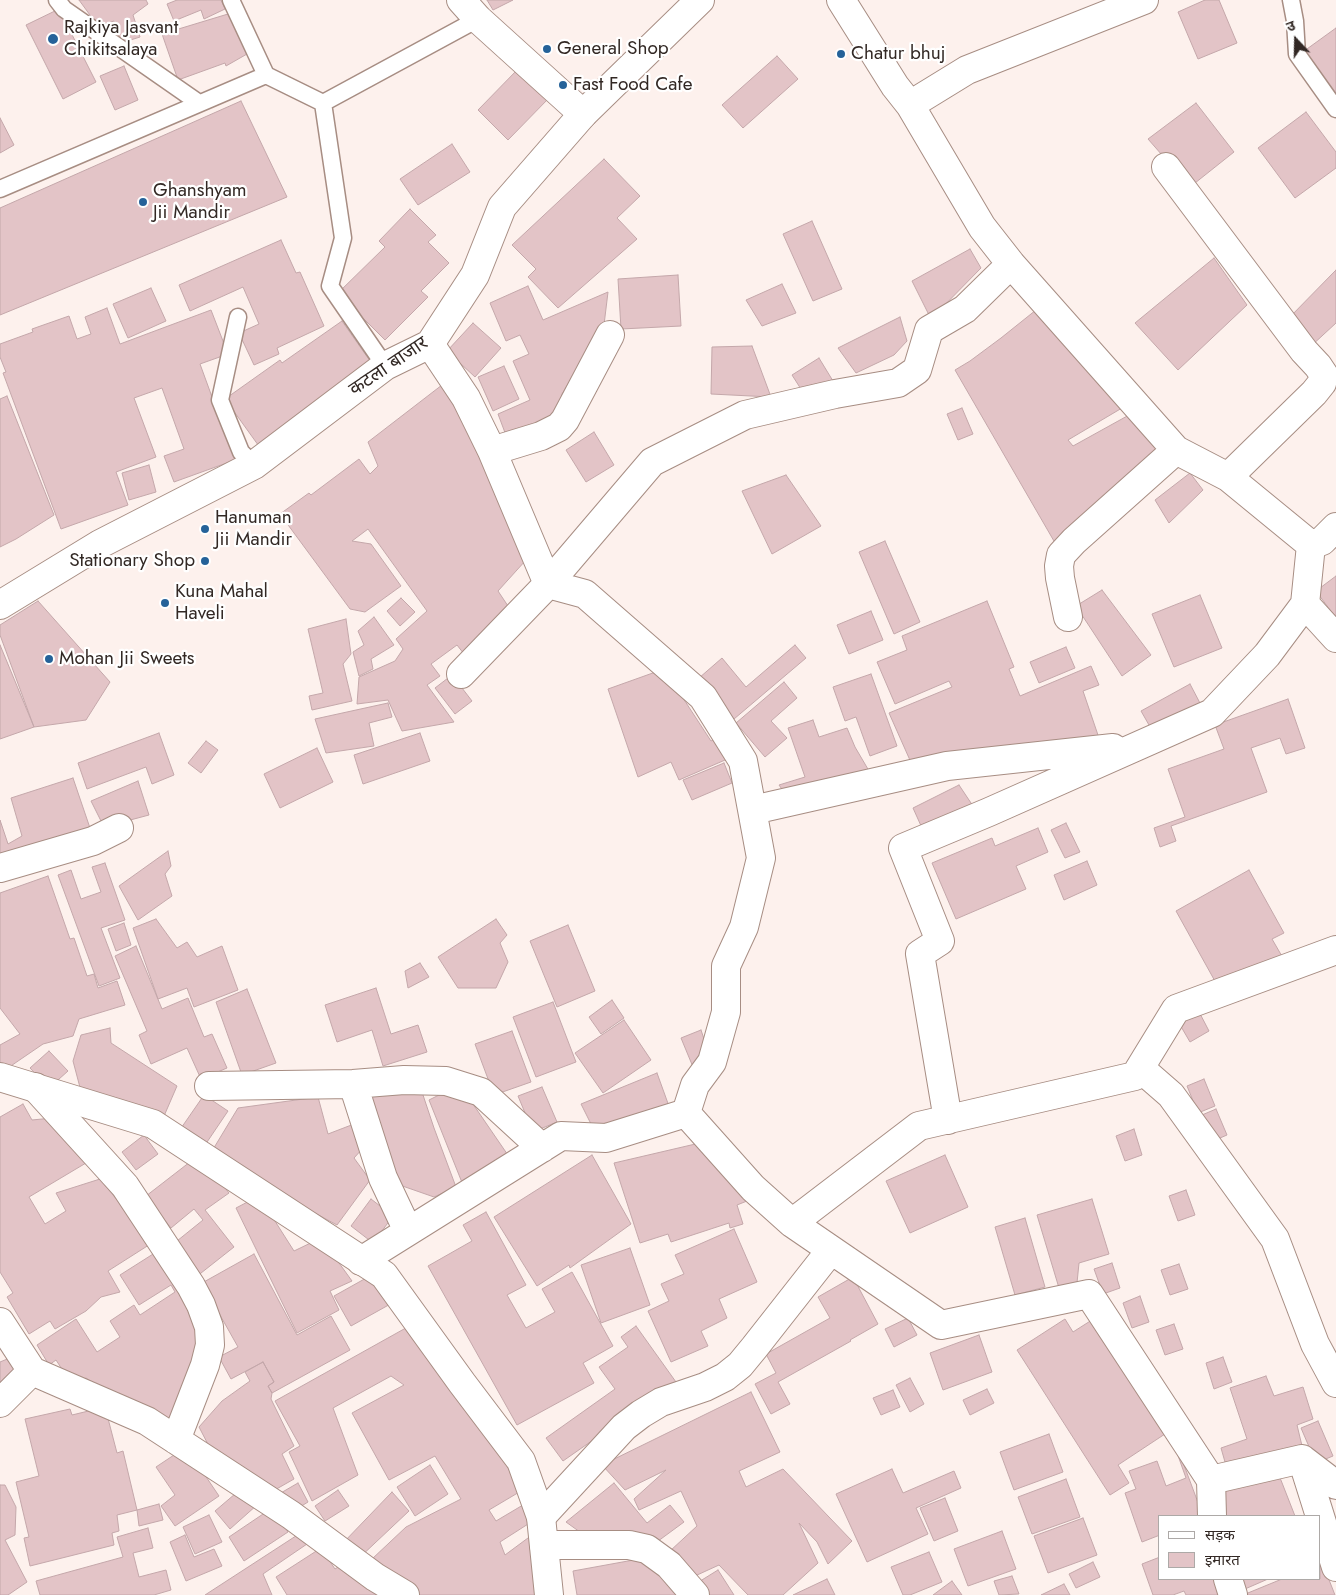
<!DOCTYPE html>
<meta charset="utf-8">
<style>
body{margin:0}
#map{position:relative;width:1336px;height:1595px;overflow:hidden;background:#fdf1ed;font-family:Jost,"Noto Sans Devanagari",sans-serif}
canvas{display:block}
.legend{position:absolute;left:1158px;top:1515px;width:162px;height:65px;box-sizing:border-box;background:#fff;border:1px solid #ada9a7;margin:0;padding:6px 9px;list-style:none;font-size:15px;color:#322824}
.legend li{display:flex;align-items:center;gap:10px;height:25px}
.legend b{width:25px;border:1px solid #ada9a7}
.north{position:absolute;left:1271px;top:15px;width:50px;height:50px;-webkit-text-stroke:4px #fff;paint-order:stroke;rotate:339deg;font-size:14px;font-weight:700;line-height:20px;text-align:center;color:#322824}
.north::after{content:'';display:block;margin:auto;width:18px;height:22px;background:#322824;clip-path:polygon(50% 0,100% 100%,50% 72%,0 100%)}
</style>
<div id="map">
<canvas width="1336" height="1595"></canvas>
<ul class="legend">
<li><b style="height:6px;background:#fff"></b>सड़क</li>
<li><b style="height:14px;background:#e3c4c7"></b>इमारत</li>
</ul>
<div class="north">उ</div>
</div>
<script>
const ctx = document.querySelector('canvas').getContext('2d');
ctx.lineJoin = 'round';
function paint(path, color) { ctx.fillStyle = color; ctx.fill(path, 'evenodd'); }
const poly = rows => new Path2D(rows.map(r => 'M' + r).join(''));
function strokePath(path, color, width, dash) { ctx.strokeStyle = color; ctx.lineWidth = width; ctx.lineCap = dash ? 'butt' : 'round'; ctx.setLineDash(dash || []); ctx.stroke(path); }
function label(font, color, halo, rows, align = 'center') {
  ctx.font = font + ' Jost,"Noto Sans Devanagari",sans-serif'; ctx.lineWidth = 4.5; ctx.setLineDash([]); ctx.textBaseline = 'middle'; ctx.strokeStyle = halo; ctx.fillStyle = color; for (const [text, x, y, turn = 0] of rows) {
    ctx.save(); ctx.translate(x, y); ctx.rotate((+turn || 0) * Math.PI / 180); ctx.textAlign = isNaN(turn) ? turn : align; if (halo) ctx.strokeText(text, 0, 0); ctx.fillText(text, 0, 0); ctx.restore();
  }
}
const building = poly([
 [79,0,146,0,148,4,133,15,140,37,121,43,114,21,98,26,79,0],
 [177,0,221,0,225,9,204,19,201,10,174,21,167,4,177,0],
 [487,0,513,0,493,10,487,0],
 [1205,0,1219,0,1237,43,1198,59,1178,12,1205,0],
 [59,9,96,82,63,99,26,25,59,9],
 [228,14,247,54,226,66,225,63,178,80,162,34,228,14],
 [1336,28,1336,98,1300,54,1336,28],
 [777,56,798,79,743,128,722,105,777,56],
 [124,66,138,100,115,110,100,76,124,66],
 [519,68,549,98,508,140,478,110,519,68],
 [241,101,287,197,0,315,0,208,241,101],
 [1196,103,1234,152,1190,187,1148,139,1196,103],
 [1306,112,1336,152,1336,168,1295,198,1258,148,1306,112],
 [0,118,14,145,0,153,0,118],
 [452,144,470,172,418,205,400,179,452,144],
 [604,159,640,196,617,218,637,239,558,308,528,277,536,269,512,245,604,159],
 [410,209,436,235,428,242,449,263,421,291,428,297,385,340,338,293,385,247,379,241,410,209],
 [812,221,842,289,813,301,783,234,812,221],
 [281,240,296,273,300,272,324,326,277,348,279,354,254,365,239,333,259,324,243,287,190,311,179,285,281,240],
 [970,249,981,268,931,319,912,281,970,249],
 [1214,258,1247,305,1178,370,1135,323,1214,258],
 [1336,270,1336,323,1310,347,1287,320,1336,270],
 [678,275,681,326,621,329,618,279,678,275],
 [782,284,796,313,762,326,746,300,782,284],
 [528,286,543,320,608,292,604,325,562,394,558,413,507,438,498,414,530,400,513,361,529,354,520,335,506,341,490,303,528,286],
 [151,288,166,321,128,338,113,304,151,288],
 [107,308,120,344,211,310,228,354,200,364,235,460,174,482,164,456,184,449,162,388,134,398,156,457,116,472,128,505,61,529,3,373,6,372,0,357,0,344,33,332,32,329,69,316,77,339,91,334,85,317,107,308],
 [1036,310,1122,408,1068,440,1073,446,1129,415,1164,450,1058,548,955,370,970,361,1001,338,1036,310],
 [900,317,907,341,894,355,856,373,838,348,900,317],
 [342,321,375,368,261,449,225,399,280,360,282,363,342,321],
 [473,323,501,348,475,377,447,351,473,323],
 [752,346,771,397,711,394,712,347,752,346],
 [819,358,833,381,806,397,792,375,819,358],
 [504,366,519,399,493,411,478,377,504,366],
 [442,385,492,473,526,560,498,591,512,612,462,664,452,663,464,654,457,645,431,664,440,676,427,685,454,722,402,731,388,700,357,704,359,677,395,661,403,649,396,639,427,611,368,529,352,541,371,544,401,586,365,612,350,609,280,514,309,493,311,495,359,459,370,474,378,466,368,442,442,385],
 [7,396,54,515,16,539,0,547,0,399,7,396],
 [962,408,973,434,958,440,947,414,962,408],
 [594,432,614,465,586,482,566,450,594,432],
 [149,465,156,492,129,500,122,473,149,465],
 [1190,473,1203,490,1169,523,1155,500,1190,473],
 [786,475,821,526,772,554,742,491,786,475],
 [885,541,920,622,894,634,859,552,885,541],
 [1336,576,1336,618,1316,591,1336,576],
 [1102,590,1151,655,1122,676,1076,606,1102,590],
 [1200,595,1222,648,1174,667,1152,614,1200,595],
 [401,598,415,612,400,626,387,611,401,598],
 [38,601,110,682,86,720,34,727,0,635,0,625,38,601],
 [987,601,1014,667,1009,669,1020,696,1091,666,1099,685,1083,691,1100,741,913,767,889,713,952,687,949,681,895,704,877,662,907,650,902,636,987,601],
 [871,611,883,640,849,654,837,625,871,611],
 [374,617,394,645,371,659,373,669,359,676,353,652,364,645,358,631,374,617],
 [346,619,351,654,343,664,352,701,312,710,309,696,323,693,308,629,346,619],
 [0,645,34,727,0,739,0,645],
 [795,645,806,658,734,719,699,678,722,658,746,687,795,645],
 [1066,647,1075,668,1039,683,1030,662,1066,647],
 [664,669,711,741,722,736,732,757,679,780,671,762,638,777,608,689,664,669],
 [871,674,897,746,870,756,856,717,845,721,833,687,871,674],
 [452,675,472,701,455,714,435,688,452,675],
 [784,682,797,698,771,721,787,738,765,757,736,723,784,682],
 [1190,684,1201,705,1153,732,1141,711,1190,684],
 [1288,699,1305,748,1286,754,1280,738,1251,748,1267,792,1171,826,1176,841,1160,847,1154,828,1185,817,1168,769,1224,749,1215,725,1288,699],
 [388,703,392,717,369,723,374,746,326,753,315,719,388,703],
 [813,720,819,737,847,728,855,747,872,776,786,795,779,785,805,777,788,728,813,720],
 [159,733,174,775,152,784,146,767,87,789,78,763,159,733],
 [420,733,430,761,363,784,354,755,420,733],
 [206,741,218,750,201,773,188,763,206,741],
 [317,748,333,782,280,808,264,774,317,748],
 [724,763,732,783,692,800,683,780,724,763],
 [73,778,91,831,0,858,0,820,8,844,22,836,11,798,73,778],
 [138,781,149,815,104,827,91,801,138,781],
 [959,785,975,809,922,828,913,808,959,785],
 [1066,823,1080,852,1065,858,1051,830,1066,823],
 [1038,828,1048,852,1016,866,1026,889,956,919,932,863,992,838,995,846,1038,828],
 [168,851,171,866,165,874,172,896,138,920,119,886,168,851],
 [1087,861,1097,885,1064,900,1054,875,1087,861],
 [105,863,125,920,101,928,120,978,99,986,58,875,71,870,81,899,101,892,92,867,105,863],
 [1249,870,1284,933,1272,939,1283,958,1221,992,1176,911,1249,870],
 [48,876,70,939,74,938,87,976,94,974,98,988,117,981,125,1005,79,1019,73,1036,43,1044,2,1072,0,1068,0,1045,20,1034,0,1008,0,893,48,876],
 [156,919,177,948,187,942,197,957,222,946,238,990,194,1007,187,988,158,999,133,928,156,919],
 [496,919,507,935,500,943,508,962,496,988,458,988,438,957,496,919],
 [124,923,131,945,116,951,108,929,124,923],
 [568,925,595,991,557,1007,530,941,568,925],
 [136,946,162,1009,188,998,204,1037,212,1034,227,1068,201,1079,187,1048,151,1064,139,1035,147,1031,115,956,136,946],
 [420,963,429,977,408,988,405,971,420,963],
 [376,988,391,1034,418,1025,427,1052,383,1066,372,1030,337,1042,325,1005,376,988],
 [247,989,276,1063,242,1075,216,1002,247,989],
 [612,1000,624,1018,601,1034,589,1017,612,1000],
 [553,1002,576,1062,536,1077,513,1017,553,1002],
 [1196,1006,1209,1031,1190,1042,1176,1018,1196,1006],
 [624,1020,651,1060,603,1093,575,1053,624,1020],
 [110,1028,111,1043,177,1086,161,1123,82,1095,73,1061,81,1035,110,1028],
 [701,1030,710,1057,693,1067,681,1038,701,1030],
 [512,1031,531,1082,494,1095,475,1044,512,1031],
 [49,1051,68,1071,49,1088,30,1068,49,1051],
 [657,1073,670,1109,594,1130,581,1104,657,1073],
 [1204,1079,1215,1106,1198,1113,1187,1086,1204,1079],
 [542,1087,557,1122,533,1132,518,1096,542,1087],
 [421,1089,434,1128,456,1187,434,1197,391,1182,365,1094,421,1089],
 [447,1091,464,1091,512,1161,463,1185,429,1100,447,1091],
 [204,1095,228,1111,201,1151,177,1134,204,1095],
 [318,1097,328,1134,354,1124,363,1148,354,1158,370,1180,337,1225,209,1156,238,1108,318,1097],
 [23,1104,32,1120,52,1118,91,1160,29,1197,45,1224,66,1211,56,1193,100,1179,152,1243,108,1271,120,1292,101,1297,86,1311,55,1329,50,1321,29,1334,7,1297,13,1293,0,1272,0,1117,23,1104],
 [1216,1109,1227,1135,1213,1141,1202,1115,1216,1109],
 [1134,1129,1142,1155,1125,1161,1116,1136,1134,1129],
 [144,1135,158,1154,136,1170,122,1152,144,1135],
 [704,1142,747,1201,737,1205,743,1224,730,1228,729,1223,671,1242,668,1234,640,1243,614,1163,704,1142],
 [199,1155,229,1193,205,1210,234,1247,196,1277,172,1245,203,1220,194,1209,171,1228,146,1196,199,1155],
 [592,1155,631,1224,570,1268,569,1265,537,1286,494,1217,592,1155],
 [945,1155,968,1207,910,1233,886,1181,945,1155],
 [1186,1190,1195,1215,1178,1221,1169,1196,1186,1190],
 [259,1196,294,1251,321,1238,352,1281,330,1291,339,1310,297,1333,236,1208,259,1196],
 [371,1199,393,1216,373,1243,351,1226,371,1199],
 [1092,1199,1109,1254,1079,1263,1077,1283,1059,1288,1037,1215,1092,1199],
 [486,1212,526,1285,507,1295,526,1328,555,1312,542,1289,572,1272,613,1346,583,1363,594,1383,517,1425,428,1266,472,1241,463,1225,486,1212],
 [1025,1218,1045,1287,1015,1295,995,1227,1025,1218],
 [734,1229,757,1282,719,1299,727,1318,701,1331,708,1346,671,1362,648,1311,669,1301,661,1284,684,1274,675,1255,734,1229],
 [630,1248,650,1305,601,1323,581,1265,630,1248],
 [161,1249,202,1323,194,1377,173,1429,113,1397,86,1378,73,1386,56,1360,49,1365,37,1345,76,1319,97,1352,120,1337,110,1321,134,1305,140,1315,175,1292,171,1285,139,1305,120,1275,161,1249],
 [254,1254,297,1335,331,1316,350,1350,272,1393,268,1386,274,1382,263,1362,231,1379,219,1357,238,1347,202,1283,254,1254],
 [1112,1263,1120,1288,1103,1294,1094,1269,1112,1263],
 [1179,1264,1188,1289,1170,1295,1161,1270,1179,1264],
 [377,1272,394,1302,351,1326,334,1296,377,1272],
 [853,1277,878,1324,850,1340,851,1341,778,1382,790,1404,771,1414,755,1384,776,1373,766,1354,830,1318,818,1297,853,1277],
 [1140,1296,1149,1322,1132,1328,1123,1303,1140,1296],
 [908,1318,917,1335,894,1347,885,1329,908,1318],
 [1095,1318,1168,1432,1118,1465,1129,1483,1110,1495,1017,1350,1065,1319,1073,1332,1095,1318],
 [413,1324,476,1411,521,1491,489,1510,496,1521,528,1502,539,1517,500,1542,505,1555,532,1535,544,1595,417,1595,372,1559,406,1527,461,1499,435,1456,389,1480,352,1413,404,1385,391,1376,333,1408,358,1475,312,1501,289,1452,300,1446,275,1401,413,1324],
 [1174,1324,1183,1349,1165,1355,1156,1330,1174,1324],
 [636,1326,676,1382,563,1461,546,1438,615,1389,599,1367,628,1347,621,1337,636,1326],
 [979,1335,992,1372,943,1390,930,1353,979,1335],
 [17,1355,25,1372,0,1396,0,1362,17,1355],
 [1223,1357,1232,1382,1214,1389,1206,1363,1223,1357],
 [263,1362,274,1382,268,1386,272,1393,271,1399,294,1446,282,1454,294,1479,266,1495,212,1452,199,1427,222,1401,250,1381,245,1372,263,1362],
 [1266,1376,1274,1396,1303,1387,1313,1419,1297,1425,1303,1450,1227,1469,1221,1448,1247,1439,1230,1388,1266,1376],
 [910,1378,924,1404,910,1412,896,1385,910,1378],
 [987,1389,994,1403,970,1415,963,1400,987,1389],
 [893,1390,900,1407,881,1415,873,1398,893,1390],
 [751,1392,780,1452,739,1471,746,1487,783,1469,852,1541,828,1564,817,1542,799,1523,818,1563,783,1595,748,1595,719,1565,684,1581,670,1551,697,1526,681,1491,639,1510,634,1499,666,1470,625,1490,602,1465,751,1392],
 [105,1407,117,1453,123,1451,137,1510,117,1515,119,1531,112,1533,114,1545,30,1566,24,1538,29,1537,16,1482,39,1476,25,1419,70,1409,72,1415,105,1407],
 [1318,1421,1333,1456,1316,1463,1301,1428,1318,1421],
 [1049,1434,1063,1472,1014,1490,1000,1452,1049,1434],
 [186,1447,219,1496,175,1526,161,1506,175,1495,156,1467,186,1447],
 [1178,1449,1203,1516,1160,1516,1160,1535,1142,1542,1125,1493,1136,1489,1129,1471,1157,1461,1166,1486,1186,1478,1176,1450,1178,1449],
 [430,1465,448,1494,415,1516,397,1487,430,1465],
 [892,1469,903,1493,954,1471,961,1488,916,1508,928,1534,867,1562,836,1494,892,1469],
 [1277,1470,1295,1516,1225,1516,1215,1490,1277,1470],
 [1066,1479,1080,1517,1032,1534,1018,1497,1066,1479],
 [298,1483,308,1502,290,1513,279,1494,298,1483],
 [614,1483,647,1523,670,1505,684,1522,650,1547,632,1532,591,1540,566,1522,614,1483],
 [0,1485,5,1485,16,1507,15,1535,5,1540,27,1582,8,1595,0,1595,0,1485],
 [242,1488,257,1505,230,1529,215,1511,242,1488],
 [338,1490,349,1506,325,1521,315,1506,338,1490],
 [392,1492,409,1511,358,1559,342,1544,392,1492],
 [945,1498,958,1531,934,1541,920,1508,945,1498],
 [159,1504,163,1520,139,1526,137,1510,159,1504],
 [272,1508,288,1532,244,1561,229,1537,272,1508],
 [209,1515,222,1542,195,1554,183,1527,209,1515],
 [1083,1518,1097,1555,1048,1573,1034,1536,1083,1518],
 [148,1528,153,1548,133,1553,139,1577,166,1570,171,1590,154,1595,40,1595,36,1581,123,1557,117,1537,148,1528],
 [1002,1531,1016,1569,968,1586,954,1549,1002,1531],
 [302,1532,307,1544,263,1574,272,1595,205,1595,302,1532],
 [185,1535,194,1557,214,1549,222,1566,186,1581,170,1542,185,1535],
 [321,1548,335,1569,347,1561,380,1595,287,1595,276,1577,321,1548],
 [929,1552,942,1582,910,1595,903,1595,891,1567,929,1552],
 [650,1557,689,1595,577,1595,573,1571,650,1557],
 [1160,1557,1160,1579,1226,1579,1232,1595,1186,1595,1184,1591,1173,1595,1153,1595,1142,1564,1160,1557],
 [1093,1562,1100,1577,1076,1588,1069,1574,1093,1562],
 [1322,1562,1335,1595,1243,1595,1282,1579,1320,1579,1320,1563,1322,1562],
 [718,1570,734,1595,704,1595,697,1583,718,1570],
 [1012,1576,1019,1594,999,1595,994,1581,1012,1576],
 [827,1579,835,1595,793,1595,827,1579],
 [1232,1579,1268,1579,1238,1592,1232,1579],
 [952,1581,962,1595,933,1595,952,1581],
 [1064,1584,1070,1595,1041,1595,1064,1584]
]);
paint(building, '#e3c4c7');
strokePath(building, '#c4a7aa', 1);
const service = poly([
 [57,0,64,9,199,103],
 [231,0,266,75,323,103],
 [1291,0,1295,21,1297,54,1336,109],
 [323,103,343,238,330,286,385,366],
 [323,103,478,19],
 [0,189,266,75],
 [238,317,220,400,241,452,254,465]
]);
const minor = poly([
 [461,0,478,19,583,114],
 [841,0,895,86,910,105,982,227,1011,264,1176,450,1228,477,1311,545,1305,604,1336,638],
 [910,105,967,70,1144,0],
 [1166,167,1304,351,1318,366,1324,375,1322,383,1314,393,1228,477],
 [430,344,466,398,492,451,548,584],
 [492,451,541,436,559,427,565,420,610,335],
 [1311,545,1322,541,1336,527],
 [548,584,585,594,703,697,743,761,761,858,744,927,726,966,726,1012,712,1062,695,1085,686,1113],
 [1068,617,1060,578,1059,566,1061,555,1074,541,1176,450],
 [461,674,548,584,652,462,745,415,835,394,898,383,917,370,929,330,965,309,1011,264],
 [753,810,947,766,1113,748],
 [0,868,93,841,119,828],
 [1140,1068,1171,1095,1275,1239,1315,1344,1336,1383],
 [353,1084,383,1178,408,1231],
 [209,1086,353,1084,404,1080,446,1081,481,1092,542,1148],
 [35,1087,125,1186,191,1286,201,1305,209,1327,210,1345,205,1365,176,1440],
 [948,1120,920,954,940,941,903,848,989,812,1212,713,1267,655,1305,604],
 [792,1223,941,1325,1089,1294,1211,1480,1212,1516],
 [361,1261,561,1136,606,1138,686,1113,753,1188,792,1223,919,1126,1135,1076,1176,1009,1336,950],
 [0,1322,32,1371],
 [0,1403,32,1371,147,1421,291,1515,375,1577,405,1595],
 [1302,1459,1336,1567],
 [1211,1480,1302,1459,1336,1485],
 [541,1517,624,1427,641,1414,661,1402,705,1387,725,1377,740,1365,754,1348,831,1250],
 [544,1545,629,1545,647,1549,669,1565,695,1595],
 [1228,1579,1233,1595]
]);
const tertiary = poly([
 [0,605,100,544,254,465,385,366,430,344,475,275,502,207,583,114,700,0],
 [0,1077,153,1124,384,1275,462,1383,521,1461,541,1517,549,1595]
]);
strokePath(service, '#a78d83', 19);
strokePath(minor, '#a78d83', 30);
strokePath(tertiary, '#a78d83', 30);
strokePath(service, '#fff', 16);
strokePath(minor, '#fff', 28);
strokePath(tertiary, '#fff', 28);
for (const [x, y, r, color] of [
 [53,39,6,"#256299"],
 [547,49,5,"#256299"],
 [841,54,5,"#256299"],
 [563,85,5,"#256299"],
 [143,202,5,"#256299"],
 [205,529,5,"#256299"],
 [205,561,5,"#256299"],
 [165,603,5,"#256299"],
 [49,659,5,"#256299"]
]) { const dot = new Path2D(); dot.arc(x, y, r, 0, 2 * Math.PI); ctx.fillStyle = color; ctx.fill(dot); strokePath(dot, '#fff', 2); }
label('19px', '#322824', '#fff', [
 ["Rajkiya Jasvant",64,28],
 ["Chikitsalaya",64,50],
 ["General Shop",557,49],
 ["Chatur bhuj",851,54],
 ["Fast Food Cafe",573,85],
 ["Ghanshyam",153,191],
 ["Jii Mandir",153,213],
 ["Hanuman",215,518],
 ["Jii Mandir",215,540],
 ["Stationary Shop",195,561,"right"],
 ["Kuna Mahal",175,592],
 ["Haveli",175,614],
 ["Mohan Jii Sweets",59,659]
], 'left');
label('19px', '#322824', '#fff', [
 ["कटला बाजार",389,367,-34]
]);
</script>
